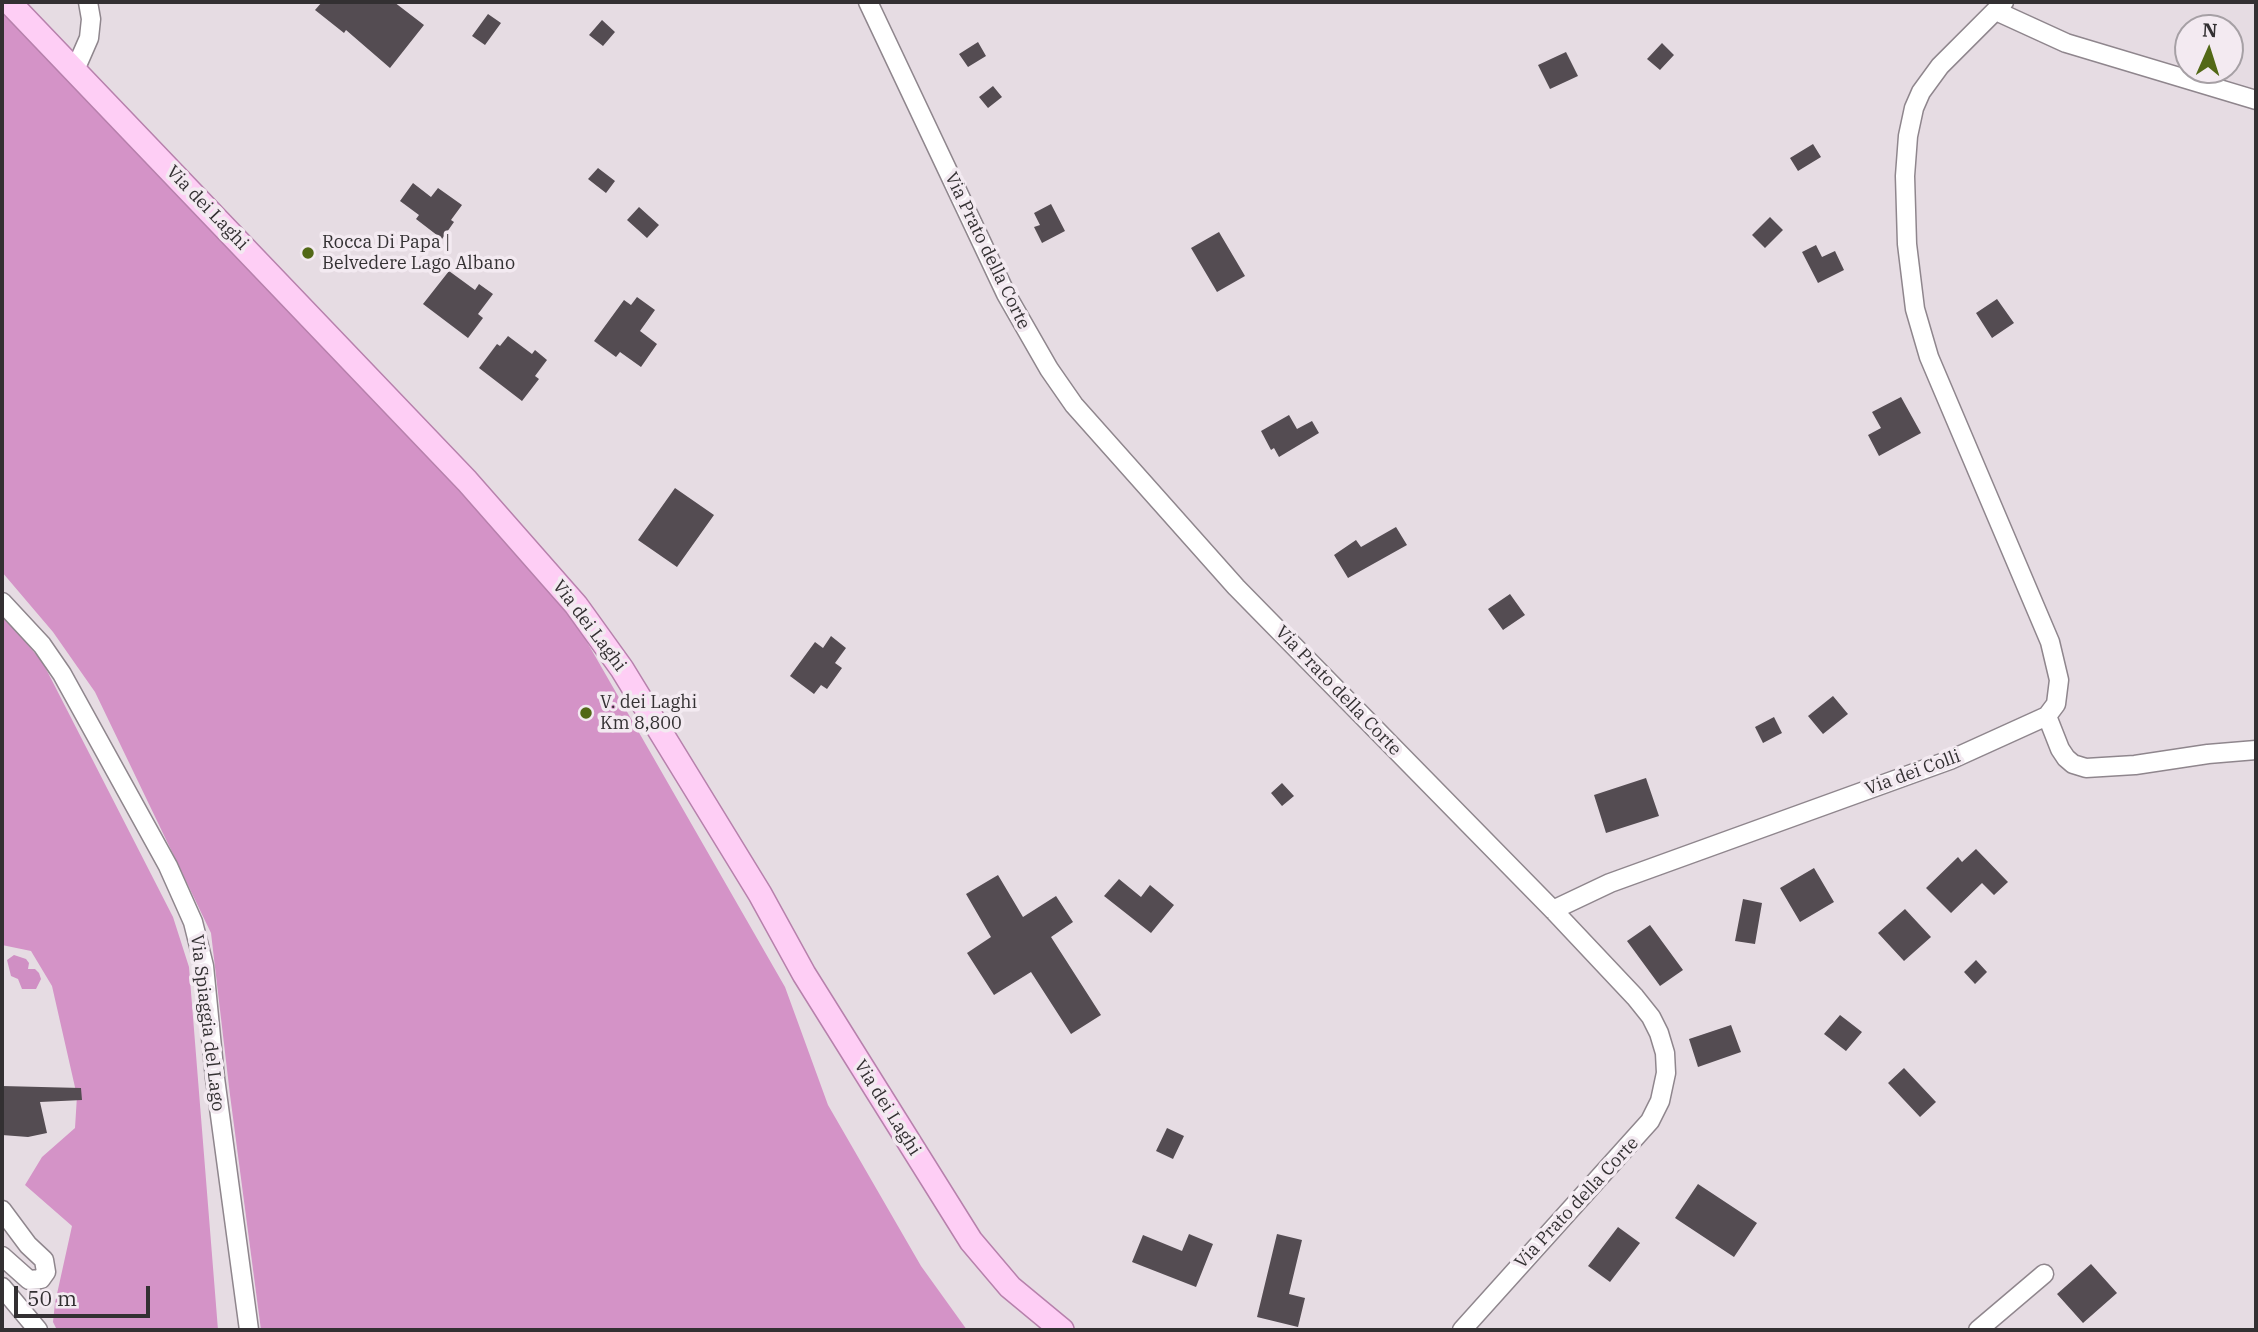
<!DOCTYPE html>
<style>
body{margin:0}
#map{position:relative;width:2258px;height:1332px;overflow:hidden;background:#e6dce3;font-family:"IBM Plex Serif",serif}
canvas{display:block}
.frame{position:absolute;inset:0;border:4px solid #333032;pointer-events:none}
.north{position:absolute;left:2174px;top:14px;width:70px;height:70px;box-sizing:border-box;background:#f3eaf1;border:2px solid #a6a0a5;border-radius:50%;rotate:3deg;font-size:19px;font-weight:700;line-height:28px;text-align:center;color:#333032}
.north::after{content:'';display:block;margin:auto;width:24px;height:32px;background:#526816;clip-path:polygon(50% 0,100% 100%,50% 72%,0 100%)}
.scale{position:absolute;left:14px;top:1286px;width:136px;height:32px;box-sizing:border-box;border:4px solid #333032;border-top:0;padding-left:9px;font-size:21px;line-height:24px;white-space:nowrap;color:#333032;-webkit-text-stroke:5px #f3eaf1;paint-order:stroke}
</style>
<div id="map">
<canvas width="2258" height="1332"></canvas>
<div class="frame"></div>
<div class="north">N</div>
<div class="scale">50 m</div>
</div>
<script>
const ctx = document.querySelector('canvas').getContext('2d');
ctx.lineJoin = 'round';
function paint(path, color) { ctx.fillStyle = color; ctx.fill(path, 'evenodd'); }
const poly = rows => new Path2D(rows.map(r => 'M' + r).join(''));
function strokePath(path, color, width, dash) { ctx.strokeStyle = color; ctx.lineWidth = width; ctx.lineCap = dash ? 'butt' : 'round'; ctx.setLineDash(dash || []); ctx.stroke(path); }
function label(font, color, halo, rows, align = 'center') {
  ctx.font = font + ' "IBM Plex Serif",serif'; ctx.lineWidth = 7; ctx.setLineDash([]); ctx.textBaseline = 'middle'; ctx.strokeStyle = halo; ctx.fillStyle = color; for (const [text, x, y, turn = 0] of rows) {
    ctx.save(); ctx.translate(x, y); ctx.rotate((+turn || 0) * Math.PI / 180); ctx.textAlign = isNaN(turn) ? turn : align; if (halo) ctx.strokeText(text, 0, 0); ctx.fillText(text, 0, 0); ctx.restore();
  }
}
paint(poly([
 [2,13,365,387,523,560,579,628,785,987,828,1105,921,1266,967,1330,261,1330,230,1095,211,933,95,692,53,632,2,572],
 [2,613,43,663,173,917,189,967,218,1330,57,1330,53,1322,55,1303,72,1226,25,1185,42,1157,75,1128,77,1096,52,986,31,951,2,945]
]), '#d493c7');
paint(poly([
 [14,955,26,959,29,963,28,969,35,969,39,973,41,979,36,989,22,989,18,979,11,976,7,960]
]), '#d08fc4');
paint(poly([
 [322,2,394,2,424,25,390,68,346,30,344,33,315,10],
 [488,14,501,23,485,45,472,36],
 [602,20,615,32,603,46,589,35],
 [978,42,986,56,968,67,959,54],
 [1662,43,1674,55,1660,70,1647,59],
 [1566,52,1578,76,1550,89,1538,65],
 [993,86,1002,97,988,108,979,97],
 [1813,144,1821,157,1798,171,1790,158],
 [598,168,615,181,606,193,588,179],
 [413,183,431,197,438,188,462,205,451,220,454,222,442,239,416,219,419,215,400,201],
 [1051,204,1065,231,1042,243,1034,227,1040,225,1034,213],
 [639,207,659,225,647,238,627,220],
 [1770,217,1783,230,1765,248,1752,235],
 [1219,232,1245,276,1217,292,1191,248],
 [1816,245,1822,257,1835,251,1844,270,1818,283,1802,252],
 [449,271,475,290,479,284,493,294,478,314,483,318,468,338,423,304],
 [637,297,655,310,640,331,657,344,641,367,620,352,616,357,594,341,624,300,631,305],
 [1997,299,2014,323,1992,338,1976,313],
 [508,336,532,354,535,350,547,360,535,376,539,379,522,401,479,368,497,344,500,346],
 [1901,397,1921,433,1879,456,1868,435,1881,428,1872,412],
 [1289,415,1297,429,1312,421,1319,433,1279,457,1274,448,1271,450,1261,431],
 [675,488,714,515,677,567,638,540],
 [1396,527,1407,545,1348,578,1334,555,1356,540,1361,547],
 [1510,594,1525,615,1503,630,1488,609],
 [831,636,846,648,835,663,842,668,827,689,821,685,814,694,790,676,815,642,823,648],
 [1833,696,1848,714,1823,734,1808,716],
 [1774,717,1782,733,1763,743,1755,727],
 [1646,778,1659,816,1606,833,1594,795],
 [1282,783,1294,796,1282,806,1271,793],
 [1976,849,2008,882,1994,895,1982,883,1951,913,1926,888,1958,857,1962,862],
 [1814,868,1834,902,1800,922,1780,888],
 [998,875,1023,917,1056,896,1073,922,1051,937,1101,1015,1071,1034,1031,972,994,995,967,953,991,937,966,894],
 [1119,879,1141,897,1150,885,1174,905,1151,933,1104,896],
 [1743,899,1762,903,1755,944,1735,941],
 [1905,909,1931,937,1904,961,1878,933],
 [1650,925,1683,970,1660,986,1627,941],
 [1976,960,1987,972,1975,984,1964,972],
 [1840,1015,1862,1032,1846,1051,1824,1034],
 [1731,1025,1741,1052,1698,1067,1689,1039],
 [1904,1068,1936,1102,1920,1117,1888,1083],
 [2,1086,81,1088,82,1100,40,1102,47,1133,28,1137,2,1135],
 [1167,1128,1184,1136,1173,1159,1156,1151],
 [1698,1184,1757,1223,1734,1257,1675,1218],
 [1618,1227,1640,1243,1610,1282,1588,1266],
 [1189,1234,1213,1244,1196,1287,1132,1262,1143,1235,1182,1251],
 [1277,1234,1302,1240,1289,1294,1305,1298,1298,1327,1257,1317],
 [2091,1264,2117,1293,2083,1323,2057,1294]
]), '#544c52');
const minor = poly([
 [868,2,1006,294,1049,369,1074,405,1236,587,1553,910,1635,997,1651,1017,1659,1033,1665,1053,1666,1073,1660,1101,1650,1121,1462,1330],
 [1996,11,2066,43,2256,100],
 [75,70,89,38,91,19,88,2],
 [2,602,42,645,62,674,168,866,193,922,204,966,215,1078,249,1330],
 [2047,716,2060,749,2066,758,2073,764,2086,768,2135,765,2208,754,2256,750],
 [1553,910,1610,883,1950,760,2047,716,2056,704,2059,680,2050,642,1929,357,1915,309,1907,244,1905,176,1908,136,1914,108,1921,92,1940,66,2004,2],
 [2,1210,28,1245,44,1260,46,1272,41,1279,29,1280,2,1256],
 [2,1287,38,1330],
 [1978,1330,2044,1274]
]);
const major = poly([
 [9,2,467,481,576,605,622,669,760,894,804,974,971,1241,1010,1287,1062,1330]
]);
strokePath(minor, '#8f868d', 21);
strokePath(major, '#b781ac', 26);
strokePath(minor, '#fff', 18);
strokePath(major, '#fecef5', 23);
for (const [x, y, r, color] of [
 [308,253,7,"#526816"],
 [586,713,7,"#526816"]
]) { const dot = new Path2D(); dot.arc(x, y, r, 0, 2 * Math.PI); ctx.fillStyle = color; ctx.fill(dot); strokePath(dot, '#f3eaf1', 2.5); }
label('18px', '#333032', '#f3eaf1', [
 ["Via dei Laghi",207,208,46],
 ["Via Prato della Corte",987,251,64],
 ["Via dei Laghi",589,626,53],
 ["Via Prato della Corte",1338,691,46],
 ["Via dei Colli",1913,773,-20],
 ["Via Spiaggia del Lago",207,1023,83],
 ["Via dei Laghi",887,1108,58],
 ["Via Prato della Corte",1577,1203,-47]
]);
label('18px', '#333032', '#f3eaf1', [
 ["Rocca Di Papa |",322,243],
 ["Belvedere Lago Albano",322,264],
 ["V. dei Laghi",600,703],
 ["Km 8,800",600,724]
], 'left');
</script>
